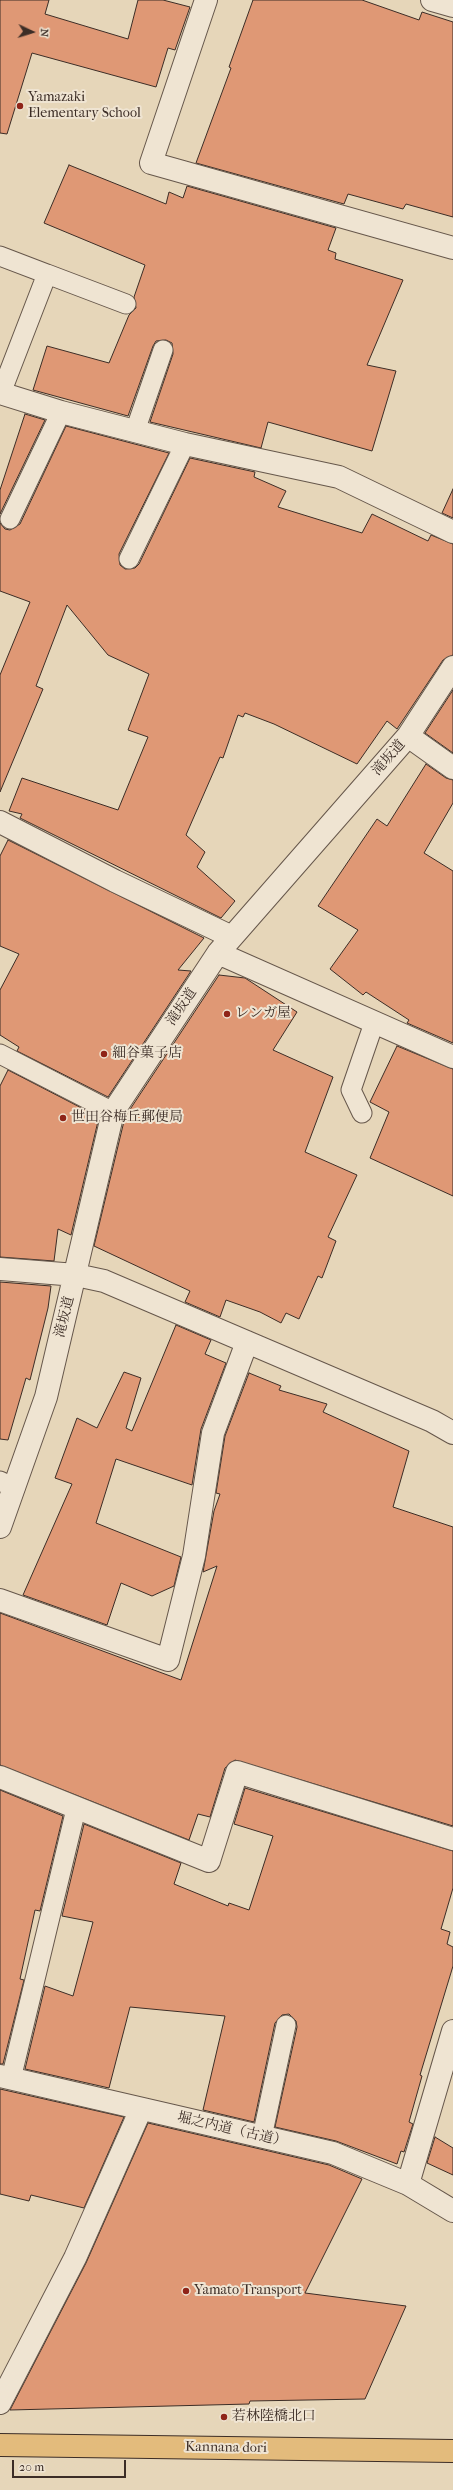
<!DOCTYPE html>
<meta charset="utf-8">
<style>
body{margin:0}
#map{position:relative;width:453px;height:2490px;overflow:hidden;background:#e6d6b9;font-family:"IM FELL French Canon",serif}
canvas{display:block}
.north{position:absolute;left:12px;top:12px;width:40px;height:40px;-webkit-text-stroke:3px #efe4d2;paint-order:stroke;rotate:94deg;font-size:11px;font-weight:700;line-height:16px;text-align:center;color:#3c2d26}
.north::after{content:'';display:block;margin:auto;width:14px;height:18px;background:#3c2d26;clip-path:polygon(50% 0,100% 100%,50% 72%,0 100%)}
.scale{position:absolute;left:12px;top:2460px;width:114px;height:18px;box-sizing:border-box;border:2px solid #3c2d26;border-top:0;padding-left:5px;font-size:12px;line-height:14px;white-space:nowrap;color:#3c2d26;-webkit-text-stroke:3px #efe4d2;paint-order:stroke}
</style>
<div id="map">
<canvas width="453" height="2490"></canvas>
<div class="north">N</div>
<div class="scale">20 m</div>
</div>
<script>
const ctx = document.querySelector('canvas').getContext('2d');
ctx.lineJoin = 'round';
function paint(path, color) { ctx.fillStyle = color; ctx.fill(path, 'evenodd'); }
const poly = rows => new Path2D(rows.map(r => 'M' + r).join(''));
function strokePath(path, color, width, dash) { ctx.strokeStyle = color; ctx.lineWidth = width; ctx.lineCap = dash ? 'butt' : 'round'; ctx.setLineDash(dash || []); ctx.stroke(path); }
function label(font, color, halo, rows, align = 'center') {
  ctx.font = font + ' "IM FELL French Canon","Noto Serif JP",serif'; ctx.lineWidth = 4; ctx.setLineDash([]); ctx.textBaseline = 'middle'; ctx.strokeStyle = halo; ctx.fillStyle = color; for (const [text, x, y, turn = 0] of rows) {
    ctx.save(); ctx.translate(x, y); ctx.rotate((+turn || 0) * Math.PI / 180); ctx.textAlign = isNaN(turn) ? turn : align; if (halo) ctx.strokeText(text, 0, 0); ctx.fillText(text, 0, 0); ctx.restore();
  }
}
const building = poly([
 [0,0,49,0,45,14,128,39,138,0,163,0,190,7,175,50,168,48,156,87,32,53,7,134,0,133,0,0],
 [253,0,362,0,419,20,422,12,453,22,453,217,406,204,403,209,348,194,344,204,196,163,231,68,229,67,253,0],
 [69,165,166,204,169,192,183,198,187,186,336,228,328,250,336,253,335,259,403,280,367,365,396,371,372,451,268,422,261,448,150,422,173,354,172,343,166,340,156,341,153,346,128,416,33,390,47,346,109,363,129,315,136,308,134,297,145,265,44,223,69,165],
 [25,414,45,420,0,514,0,490,25,414],
 [66,426,169,453,119,554,120,565,125,569,135,568,139,564,190,458,255,472,254,477,286,491,278,507,362,533,372,514,428,541,431,535,453,544,453,655,443,660,397,729,387,721,357,764,274,724,245,713,243,717,238,715,223,758,220,757,186,835,205,852,197,867,235,901,221,918,20,818,22,814,9,811,22,778,118,810,148,737,128,730,149,674,108,655,67,605,36,686,43,689,0,792,0,675,30,602,0,591,0,523,5,529,10,530,20,524,66,426],
 [453,489,453,518,442,513,453,489],
 [453,690,453,753,425,733,453,690],
 [426,764,446,778,453,780,453,803,424,853,453,871,453,1043,407,1023,409,1020,366,992,363,995,330,969,358,930,318,906,377,819,387,826,426,764],
 [8,840,204,938,178,970,191,971,108,1097,17,1051,19,1047,0,1035,0,990,19,954,0,946,0,856,8,840],
 [219,975,245,978,297,1012,273,1050,333,1077,305,1152,357,1175,328,1237,336,1241,322,1278,318,1276,299,1319,286,1313,281,1323,260,1312,226,1300,220,1317,185,1302,190,1291,94,1246,125,1117,219,975],
 [397,1046,453,1069,453,1196,370,1158,389,1112,370,1102,397,1046],
 [8,1070,99,1117,71,1235,58,1229,54,1261,0,1257,0,1086,8,1070],
 [0,1282,51,1286,48,1308,30,1380,26,1378,8,1440,0,1439,0,1282],
 [176,1325,211,1340,205,1354,226,1363,201,1429,192,1485,116,1459,96,1523,181,1557,174,1586,152,1596,121,1583,107,1625,23,1595,72,1484,55,1478,77,1418,97,1428,124,1372,141,1378,126,1428,132,1431,176,1325],
 [249,1373,281,1386,279,1390,327,1404,323,1412,409,1451,393,1507,453,1527,453,1826,235,1760,225,1768,210,1817,198,1814,189,1840,0,1765,0,1613,181,1680,217,1566,203,1572,214,1511,220,1494,216,1493,225,1436,249,1373],
 [245,1788,453,1851,453,1888,441,1929,450,1932,447,1944,453,1947,453,1966,420,2075,422,2076,409,2122,413,2124,404,2152,401,2151,397,2164,336,2141,275,2127,297,2027,296,2021,289,2014,282,2015,275,2023,254,2122,203,2110,225,2016,130,2007,109,2088,25,2069,45,1986,73,1996,93,1922,62,1916,84,1824,181,1863,174,1884,228,1906,229,1903,249,1910,273,1836,234,1824,245,1788],
 [0,1790,63,1816,40,1911,35,1910,20,1979,24,1980,3,2064,0,2064,0,1790],
 [0,2089,124,2117,84,2208,31,2195,29,2201,0,2194,0,2089],
 [148,2123,329,2165,362,2179,305,2293,406,2306,365,2399,250,2401,249,2404,10,2410,86,2263,148,2123],
 [435,2137,453,2148,453,2175,427,2163,435,2137]
]);
paint(building, '#df9875');
strokePath(building, '#3c2d26', 1);
const service = poly([
 [0,256,47,274],
 [1,393,47,274,126,304],
 [135,431,163,350],
 [10,519,61,412],
 [129,559,185,444],
 [0,1054,113,1112],
 [362,1113,351,1090,374,1023],
 [0,1481,15,1488],
 [11,2079,76,1809],
 [262,2137,286,2025]
]);
const minor = poly([
 [206,0,151,163,453,248],
 [432,0,453,6],
 [0,393,61,412,185,444,339,477,453,532],
 [408,736,453,768],
 [0,822,115,881,232,937],
 [218,953,453,1057],
 [0,1269,76,1275,104,1281,432,1421,453,1433],
 [0,1527,46,1397,113,1112,218,953,408,736,453,667],
 [0,1600,168,1660,194,1556,213,1433,247,1342],
 [0,1777,209,1861,237,1772,453,1839],
 [0,2076,333,2153,408,2184,453,2211],
 [408,2184,453,2031],
 [0,2403,75,2258,141,2109]
]);
const primary = poly([
 [0,2445,453,2451]
]);
strokePath(service, '#66574b', 21);
strokePath(minor, '#66574b', 24);
strokePath(primary, '#3c2d26', 24);
strokePath(service, '#efe4d2', 19);
strokePath(minor, '#efe4d2', 22);
strokePath(primary, '#e3bb7c', 22);
for (const [x, y, r, color] of [
 [20,106,4,"#8f2418"],
 [227,1014,4,"#8f2418"],
 [104,1054,4,"#8f2418"],
 [63,1118,4,"#8f2418"],
 [186,2291,4,"#8f2418"],
 [224,2417,4,"#8f2418"]
]) { const dot = new Path2D(); dot.arc(x, y, r, 0, 2 * Math.PI); ctx.fillStyle = color; ctx.fill(dot); strokePath(dot, '#efe4d2', 1.5); }
label('14px', '#3c2d26', '#efe4d2', [
 ["Yamazaki",28,98],
 ["Elementary School",28,114],
 ["レンガ屋",235,1014],
 ["細谷菓子店",112,1054],
 ["世田谷梅丘郵便局",71,1118],
 ["Yamato Transport",194,2291],
 ["若林陸橋北口",232,2417]
], 'left');
label('14px', '#3c2d26', '#efe4d2', [
 ["滝坂道",389,758,-49],
 ["滝坂道",182,1007,-56],
 ["滝坂道",65,1317,-76],
 ["堀之内道（古道）",232,2130,13],
 ["Kannana dori",226,2448,1]
]);
</script>
